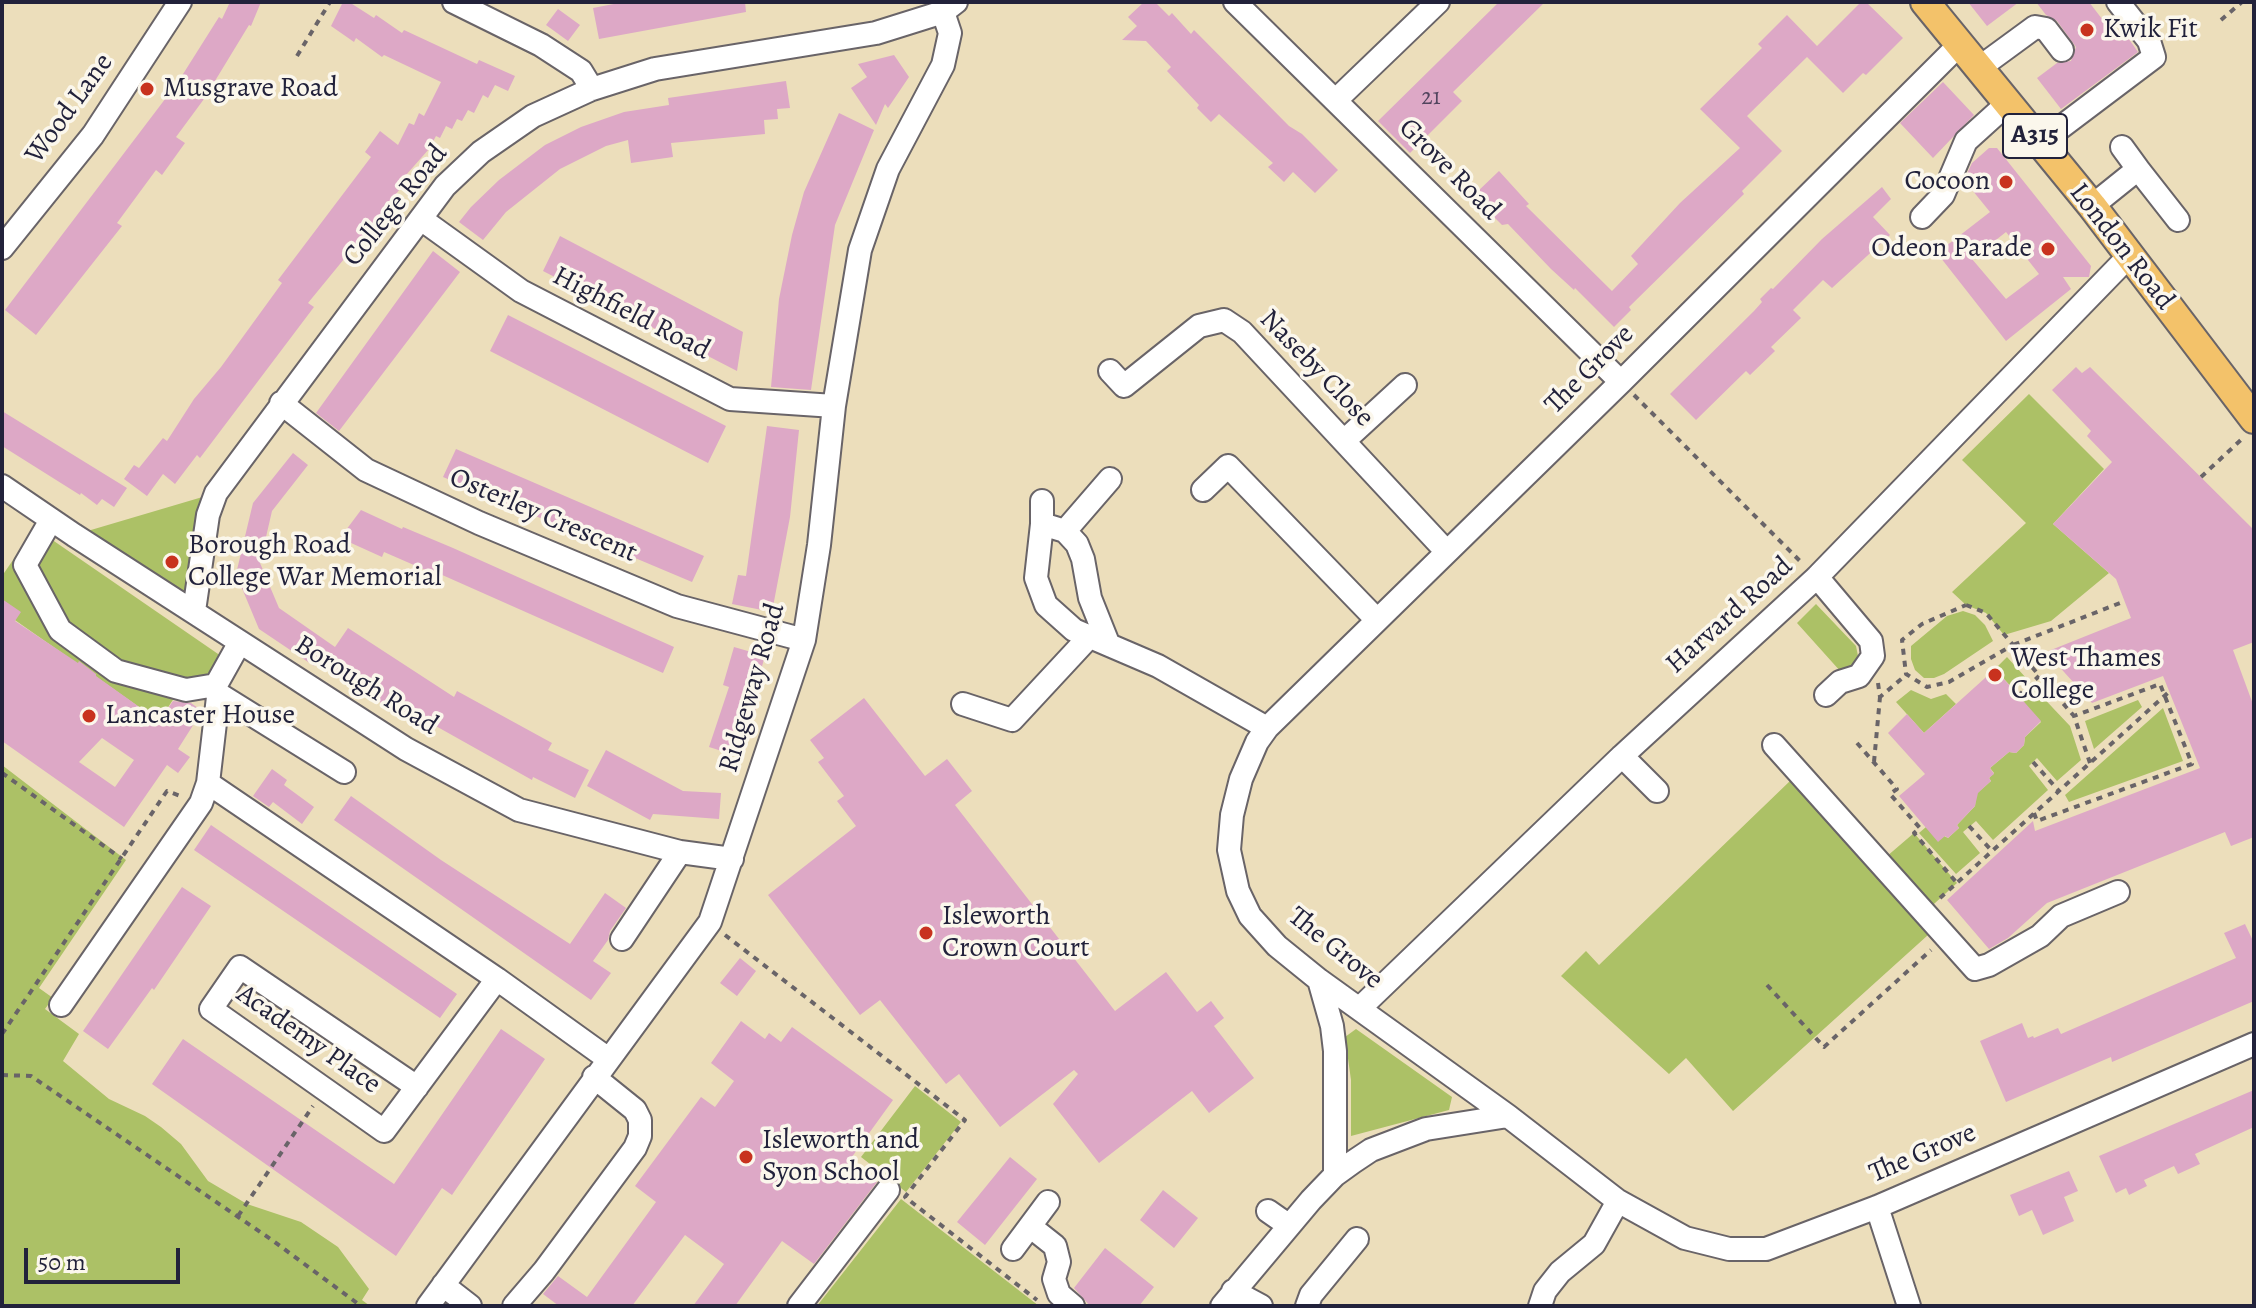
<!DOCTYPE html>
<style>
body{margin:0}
#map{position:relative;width:2256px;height:1308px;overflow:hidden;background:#ecdebb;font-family:Alegreya,serif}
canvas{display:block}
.frame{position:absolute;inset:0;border:4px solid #22223b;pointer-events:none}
.scale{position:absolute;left:24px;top:1248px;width:156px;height:36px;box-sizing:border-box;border:4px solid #22223b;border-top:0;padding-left:10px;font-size:24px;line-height:28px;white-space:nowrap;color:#22223b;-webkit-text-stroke:6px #fbf7ec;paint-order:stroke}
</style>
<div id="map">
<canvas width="2256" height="1308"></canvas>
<div class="frame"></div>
<div class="scale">50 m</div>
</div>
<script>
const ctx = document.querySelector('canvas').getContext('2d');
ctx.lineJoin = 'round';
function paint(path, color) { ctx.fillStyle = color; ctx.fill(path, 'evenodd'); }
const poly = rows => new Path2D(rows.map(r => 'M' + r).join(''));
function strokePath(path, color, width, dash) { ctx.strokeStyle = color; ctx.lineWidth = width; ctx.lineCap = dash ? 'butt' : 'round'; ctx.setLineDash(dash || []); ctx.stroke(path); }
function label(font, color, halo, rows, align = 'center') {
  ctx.font = font + ' Alegreya,serif'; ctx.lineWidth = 7; ctx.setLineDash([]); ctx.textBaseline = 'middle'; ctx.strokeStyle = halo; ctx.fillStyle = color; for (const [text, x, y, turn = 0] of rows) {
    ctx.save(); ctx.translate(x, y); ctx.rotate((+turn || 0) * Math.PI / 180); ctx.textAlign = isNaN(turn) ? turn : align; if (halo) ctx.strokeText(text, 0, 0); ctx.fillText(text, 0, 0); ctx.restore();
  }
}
paint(poly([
 [2029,394,2104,469,2053,524,2109,573,2051,621,2004,635,1986,613,1966,605,1952,592,2026,523,1962,460],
 [216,493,194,611,74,535],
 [35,528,221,656,206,676,186,680,159,721,2,611,2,576],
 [1816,604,1856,646,1859,661,1848,672,1841,672,1797,623],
 [1963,611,1975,615,1985,625,1993,641,1944,674,1934,678,1924,678,1915,670,1911,659,1911,646,1947,616],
 [2007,657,2027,679,2014,690,1995,669],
 [2035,689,2070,726,2081,760,2057,781,2037,758,2029,766,2048,790,1993,840,1976,821,1963,832,1980,853,1956,874,1919,833,1926,827,1948,838,1959,828,1957,825,1975,806,1976,794,1991,781,1989,778,1994,773,1990,768,2009,752,2016,753,2024,745,2025,737,2041,722,2022,701],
 [1911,690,1931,699,1946,694,1956,704,1924,733,1896,702],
 [2138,700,2142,707,2094,749,2085,721],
 [2163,708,2183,761,2069,802,2065,795],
 [2,765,126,860,39,988,53,998,45,1009,79,1034,63,1061,109,1099,145,1116,161,1127,181,1144,208,1181,247,1204,301,1222,338,1247,369,1289,362,1300,370,1306,2,1306],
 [1790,781,1928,935,1733,1111,1686,1058,1669,1074,1561,976,1586,951,1599,965],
 [1914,833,1957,883,1924,913,1879,863],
 [1356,1029,1452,1097,1449,1110,1351,1136,1351,1080,1345,1037],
 [915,1086,961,1122,906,1192,861,1157],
 [901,1199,1039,1306,817,1306]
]), '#acc166');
paint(poly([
 [230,2,261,2,251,26,249,25,204,99,176,137,185,143,162,175,156,170,117,223,122,226,36,335,5,310,178,82,219,17,222,19],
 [343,2,349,2,374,18,376,15,402,33,404,30,477,64,479,60,515,76,508,91,495,85,488,98,483,95,474,113,468,110,462,121,457,119,452,129,446,126,440,138,436,136,429,149,399,183,403,185,376,220,308,303,314,307,200,458,197,455,175,484,163,474,147,496,124,479,134,465,139,468,163,438,167,441,194,399,221,367,282,283,278,280,371,157,365,152,380,131,398,145,409,123,414,125,419,113,424,116,441,82,384,55,382,57,356,38,354,42,331,26],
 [624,2,745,2,746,12,599,39,593,8],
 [1144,2,1155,2,1169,16,1172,13,1191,34,1194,30,1289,126,1302,134,1338,170,1315,193,1293,172,1284,182,1268,167,1273,163,1219,114,1211,122,1197,108,1199,105,1167,71,1171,67,1146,41,1122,40,1137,26,1128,17],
 [1499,2,1545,2,1453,92,1462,101,1410,153,1378,121],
 [1861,2,1866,2,1903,38,1866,75,1863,73,1843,93,1807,57,1747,116,1782,151,1742,191,1744,194,1629,307,1631,310,1614,327,1575,288,1574,290,1551,269,1508,224,1502,225,1475,198,1478,195,1476,193,1499,171,1529,204,1526,206,1612,291,1638,264,1631,256,1680,203,1740,148,1700,109,1762,48,1758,44,1787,15,1817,46],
 [1968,2,2019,2,1987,26],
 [2036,2,2089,2,2119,41,2126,35,2138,52,2061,109,2037,78,2057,63,2071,61,2076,47,2057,21,2046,15],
 [558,9,580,25,568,41,546,25],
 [894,55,909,77,888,108,885,104,876,125,851,88,867,77,858,64],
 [786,81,790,108,777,109,778,119,764,120,765,134,671,143,673,157,631,163,628,140,606,146,560,169,506,212,483,240,459,222,471,207,499,180,545,145,581,127,624,112,669,105,668,98],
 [1943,82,1974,115,1933,158,1900,123],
 [839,113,874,130,835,225,811,390,771,387,779,299,792,235,804,192],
 [1989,148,1997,148,2091,266,2089,277,2063,277,2071,289,2006,341,1937,253,1990,212,1964,180,1972,163],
 [2006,232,2039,274,2006,299,1972,259],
 [1882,187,1891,199,1873,217,1890,235,1832,288,1823,280,1793,310,1801,318,1771,347,1775,351,1750,375,1746,371,1696,420,1670,394,1754,311,1762,302,1760,299,1771,288,1773,289,1822,239],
 [560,236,743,332,737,371,543,271],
 [433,251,460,272,339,431,316,413],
 [508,315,726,426,708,463,490,351],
 [2076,367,2082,373,2090,367,2254,530,2254,642,2233,650,2254,707,2254,837,2231,846,2225,832,2047,903,2008,938,1989,949,1947,900,2033,821,2035,831,2200,768,2163,676,2092,703,2046,652,2131,618,2116,579,2053,524,2112,462,2087,436,2091,431,2052,390],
 [2,411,127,488,114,507,102,499,97,505,81,493,80,495,2,446],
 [767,426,799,430,790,517,772,612,732,604,738,575,746,576],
 [456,449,704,556,692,582,443,477],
 [293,453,308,465,272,511,260,563,279,608,335,647,348,628,454,697,457,691,552,743,548,750,589,770,575,798,533,777,532,780,434,725,428,734,317,661,314,666,259,629,236,574,253,503],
 [361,510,402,529,403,527,453,548,674,647,663,673,431,570,430,572,384,552,382,557,340,538],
 [2,599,21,612,15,621,78,663,79,661,96,674,96,676,159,721,173,701,191,703,202,711,178,749,190,757,178,773,167,765,124,827,2,741],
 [102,738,134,760,115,787,79,762],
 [734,647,765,656,750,707,756,709,741,757,709,747,729,687,723,685],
 [1995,669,2041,721,2025,737,2024,745,2016,753,2009,752,1990,768,1994,774,1989,778,1991,781,1978,793,1975,806,1957,825,1959,828,1948,838,1945,836,1938,842,1899,796,1925,774,1888,733,1907,714,1924,733],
 [864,698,925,776,947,759,972,791,955,805,1115,1011,1166,972,1197,1012,1211,1001,1224,1018,1214,1026,1254,1078,1209,1113,1192,1091,1099,1163,1053,1104,1078,1074,1074,1070,1000,1127,959,1074,946,1084,880,1000,860,1015,768,895,856,826,837,801,844,796,818,762,824,758,810,740],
 [606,750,683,791,721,793,719,819,653,814,650,820,587,786],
 [272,769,287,780,284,785,314,807,302,824,273,802,269,807,253,796],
 [351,796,441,860,570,944,605,893,626,908,610,931,608,940,593,961,611,973,591,1000,334,820],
 [211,825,457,994,440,1018,194,850],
 [182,887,211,906,154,990,152,988,108,1049,83,1031],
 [2245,924,2254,943,2254,1001,2112,1062,2111,1057,2006,1102,1980,1041,2022,1023,2028,1038,2033,1036,2034,1038,2058,1028,2061,1034,2220,965,2236,958,2224,933],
 [740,958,756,971,737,996,720,983],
 [741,1021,765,1039,769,1033,781,1042,792,1027,893,1100,849,1161,877,1182,814,1264,782,1241,735,1306,693,1306,724,1264,685,1235,632,1306,559,1306,543,1294,558,1276,587,1297,656,1202,635,1186,701,1097,715,1107,734,1081,711,1063],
 [501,1029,545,1059,452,1195,442,1188,396,1256,152,1084,183,1039,394,1184],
 [2254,1090,2254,1127,2195,1154,2200,1164,2178,1174,2174,1166,2144,1180,2147,1186,2129,1195,2126,1188,2116,1193,2099,1156],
 [1010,1157,1037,1179,985,1245,957,1222],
 [2069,1171,2078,1191,2064,1197,2074,1221,2043,1235,2032,1210,2019,1216,2010,1195],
 [1163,1190,1198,1218,1174,1248,1140,1220],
 [1105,1248,1154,1287,1139,1306,1090,1306,1074,1288]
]), '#dda8c6');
const minor = poly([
 [454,2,541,45,581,71,592,89],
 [1235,2,1621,382],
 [1960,44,1621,382,1267,728,1257,742,1241,779,1232,815,1229,850,1238,891,1250,916,1277,946,1319,980,1508,1116,1618,1201,1685,1238,1729,1249,1766,1249,1877,1207,2254,1044],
 [1979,68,2035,27,2046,29,2062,50],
 [1336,100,1438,2],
 [2040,143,2154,57,2149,41,2118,2],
 [2138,169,2178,220],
 [2092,206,2138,169,2122,147],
 [1922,217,1943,195,1966,141,2008,103],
 [421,219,521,291,730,399,834,406],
 [2,248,93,135,180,2],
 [1110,371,1124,386,1199,326,1224,320,1242,332,1446,551],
 [281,403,366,470,479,523,677,606,804,640],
 [1344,441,1405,385],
 [2,486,74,535,406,749,519,810,680,852,732,859],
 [1203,490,1228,466,1377,620],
 [51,520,25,565,60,630,116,671,186,690,216,685],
 [1042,524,1042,501],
 [1065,531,1110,479],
 [1817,577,1871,641,1873,656,1859,676,1840,682,1826,695],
 [194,611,208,515,216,493,445,186,481,152,533,116,592,89,655,69,876,33,943,12,956,2],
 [1108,643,1090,598,1083,559,1077,544,1065,531,1042,524,1036,578,1046,605,1074,630,1158,666,1267,728],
 [217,693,344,772],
 [963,704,1012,720,1090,636],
 [1774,745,1975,969,1989,965,2040,936,2061,916,2118,892],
 [1622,756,1657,791],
 [208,783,497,979,607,1058],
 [622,939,680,852],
 [1319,980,1332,1026,1335,1051,1335,1175],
 [61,1005,201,803,208,783,218,697,216,685,240,642],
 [1360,1008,1622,756,1817,577,2129,256],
 [417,1087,240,967,211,1009,384,1131,497,979],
 [1877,1207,1909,1306],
 [1268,1211,1288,1225],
 [1031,1227,1055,1246,1059,1262,1054,1279,1059,1294,1073,1306],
 [1013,1249,1048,1202],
 [443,1285,470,1306],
 [1233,1291,1261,1306],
 [428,1306,710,922,804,640,819,545,834,406,860,250,888,169,943,65,950,33,943,12],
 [514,1306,544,1271,635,1148,640,1136,640,1120,635,1110,594,1077],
 [799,1306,888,1190],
 [1222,1306,1311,1200,1335,1175,1353,1162,1371,1150,1426,1129,1508,1116],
 [1307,1306,1311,1295,1357,1239],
 [1540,1306,1545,1291,1560,1272,1594,1244,1618,1201]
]);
const major = poly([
 [1925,2,2092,206,2254,419]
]);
strokePath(minor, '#696468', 26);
strokePath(major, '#696468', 32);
strokePath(poly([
 [2221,20,2242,2],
 [297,56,330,2],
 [1634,395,1803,564],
 [2201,477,2243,438],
 [1966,605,1986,613,2013,645,1949,682,1927,687,1906,674,1902,640,1922,624,1966,605],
 [1878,683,1880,697,1906,675],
 [2018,696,2039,676],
 [1857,743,1897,789,1890,794,1920,828,1914,833,1957,883],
 [1874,762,1880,697],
 [2033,762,2059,791],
 [2090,763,2074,716,2013,645,2125,601],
 [2,773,122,859],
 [2034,813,2037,821,2192,764,2160,684,2074,716],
 [1969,826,1992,851],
 [1940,898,2170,691],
 [725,935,965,1120,905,1197,1037,1300],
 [1767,985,1824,1047,1931,950],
 [2,1034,167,791,183,797],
 [2,1075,31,1076,272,1240,361,1306],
 [238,1216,313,1106]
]), '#696468', 4, [6, 6]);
strokePath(minor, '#fff', 22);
strokePath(major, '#f3c26a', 28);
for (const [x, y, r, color] of [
 [2087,30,8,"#c8321e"],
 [147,89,8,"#c8321e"],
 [2006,182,8,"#c8321e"],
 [2048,249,8,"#c8321e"],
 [172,562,8,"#c8321e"],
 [1995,675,8,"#c8321e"],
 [89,716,8,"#c8321e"],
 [926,933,8,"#c8321e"],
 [746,1157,8,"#c8321e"]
]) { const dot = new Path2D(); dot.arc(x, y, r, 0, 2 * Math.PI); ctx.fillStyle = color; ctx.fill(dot); strokePath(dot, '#fbf7ec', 3); }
label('24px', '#51445e', null, [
 ["21",1431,98]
]);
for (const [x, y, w] of [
 [2035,136,64]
]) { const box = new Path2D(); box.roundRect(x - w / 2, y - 22, w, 44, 6); ctx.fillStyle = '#fbf7ec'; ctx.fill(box); strokePath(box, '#22223b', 2); }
label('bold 26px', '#22223b', null, [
 ["A315",2035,136]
]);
label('28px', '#22223b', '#fbf7ec', [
 ["Kwik Fit",2103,30],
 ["Musgrave Road",163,89],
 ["Cocoon",1990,182,"right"],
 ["Odeon Parade",2032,249,"right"],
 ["Borough Road",188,546],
 ["College War Memorial",188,578],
 ["West Thames",2011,659],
 ["College",2011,691],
 ["Lancaster House",105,716],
 ["Isleworth",942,917],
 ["Crown Court",942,949],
 ["Isleworth and",762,1141],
 ["Syon School",762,1173]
], 'left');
label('28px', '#22223b', '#fbf7ec', [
 ["Wood Lane",70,109,-54],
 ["Grove Road",1449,170,45],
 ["College Road",396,206,-51],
 ["London Road",2121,247,52],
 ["Highfield Road",631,314,27],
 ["Naseby Close",1316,369,46],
 ["The Grove",1590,370,-45],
 ["Osterley Crescent",543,516,23],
 ["Harvard Road",1730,616,-42],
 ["Borough Road",366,686,32],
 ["Ridgeway Road",753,688,-74],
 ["The Grove",1335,949,39],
 ["Academy Place",308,1040,35],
 ["The Grove",1923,1154,-23]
]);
</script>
